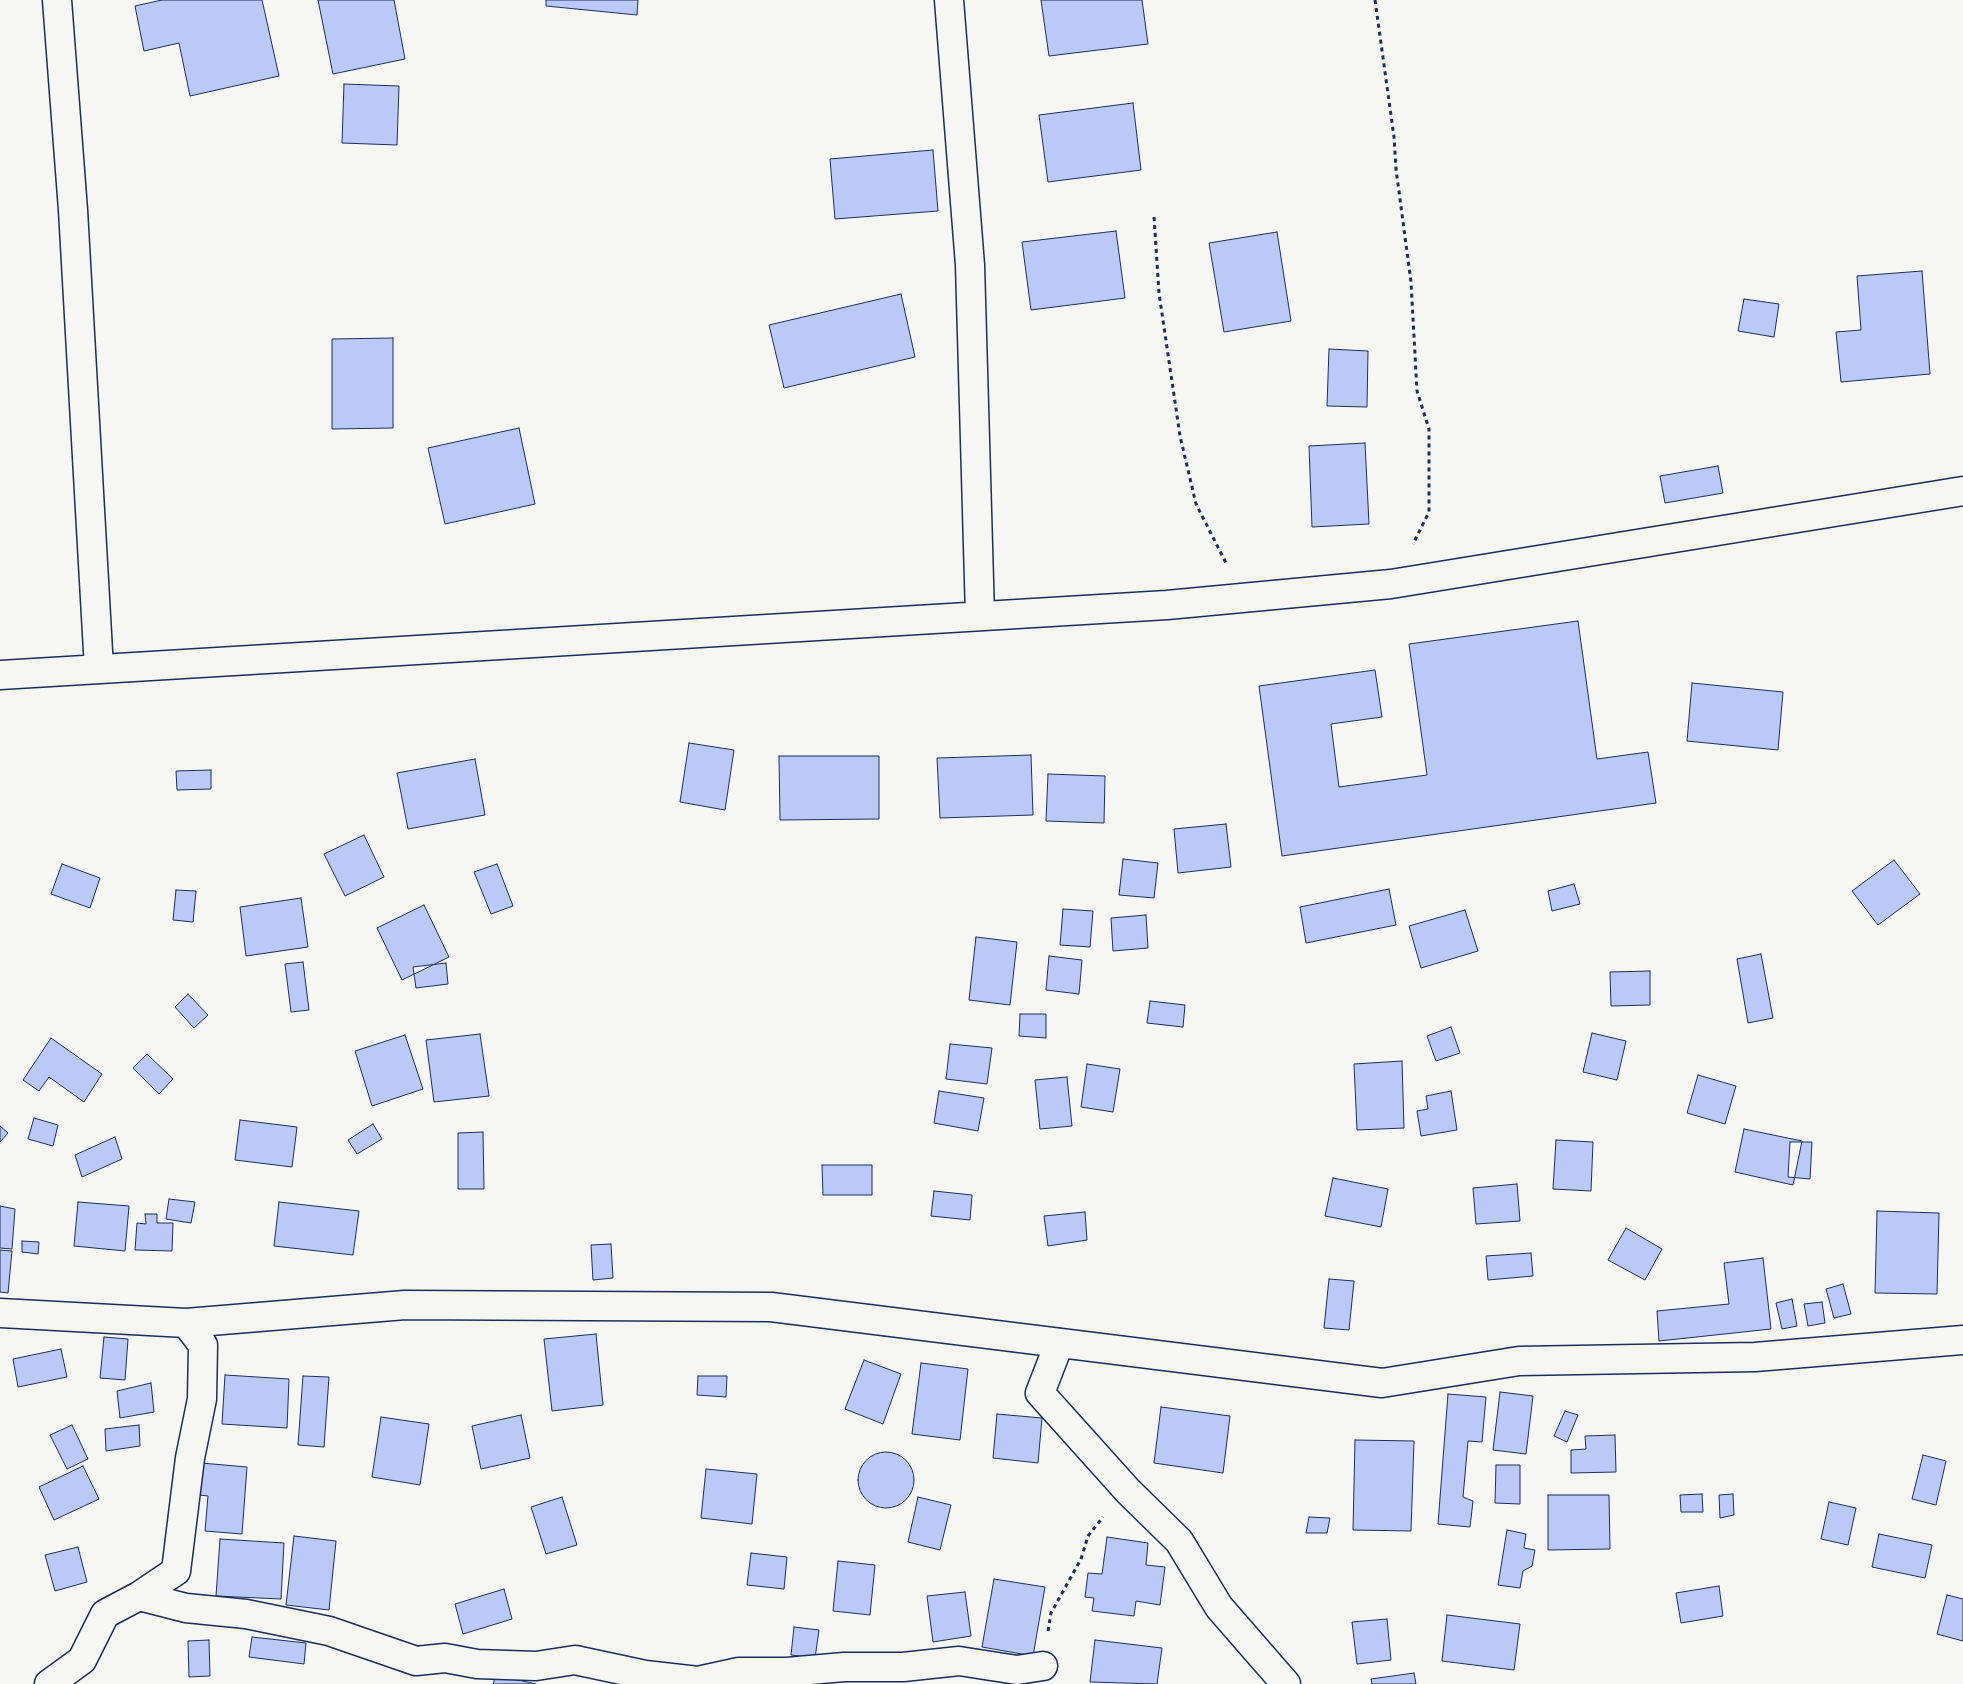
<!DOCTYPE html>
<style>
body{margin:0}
canvas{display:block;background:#f6f6f2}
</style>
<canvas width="1963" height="1684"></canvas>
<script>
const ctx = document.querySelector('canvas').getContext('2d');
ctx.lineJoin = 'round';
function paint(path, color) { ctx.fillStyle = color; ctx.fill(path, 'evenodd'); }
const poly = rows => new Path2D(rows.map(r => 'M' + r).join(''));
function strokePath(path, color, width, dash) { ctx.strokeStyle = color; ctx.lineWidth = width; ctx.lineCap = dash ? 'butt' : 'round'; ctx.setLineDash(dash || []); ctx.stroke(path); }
const building = poly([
 [162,0,262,0,279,76,190,96,179,43,144,51,135,6,162,0],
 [318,0,394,0,405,59,333,74,318,0],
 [546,0,638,0,637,15,546,6,546,0],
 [1041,0,1142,0,1148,44,1049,56,1041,0],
 [344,84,399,86,397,145,342,143,344,84],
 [1133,103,1141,170,1048,182,1039,115,1133,103],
 [933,150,938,211,835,219,830,159,933,150],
 [1116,231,1125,298,1031,310,1022,242,1116,231],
 [1277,232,1291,321,1224,332,1209,243,1277,232],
 [1922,271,1930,374,1841,382,1836,332,1861,330,1857,276,1922,271],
 [901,294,915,357,784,388,769,325,901,294],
 [1744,299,1779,304,1774,337,1738,331,1744,299],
 [393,338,393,428,332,429,332,339,393,338],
 [1329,349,1368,351,1367,407,1327,406,1329,349],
 [519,428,535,504,445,524,428,448,519,428],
 [1365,443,1369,524,1312,527,1309,446,1365,443],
 [1718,466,1723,493,1665,503,1660,476,1718,466],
 [1578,621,1597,759,1648,752,1656,803,1282,856,1259,686,1375,670,1382,717,1331,724,1339,787,1427,775,1409,644,1578,621],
 [1692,683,1783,692,1778,750,1687,741,1692,683],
 [689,743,734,750,725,810,680,802,689,743],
 [1031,755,1033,815,940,818,937,758,1031,755],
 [779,756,879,756,879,819,780,820,779,756],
 [475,759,485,815,408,829,397,773,475,759],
 [211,770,211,789,177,790,176,771,211,770],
 [1048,774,1105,776,1104,823,1046,821,1048,774],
 [1226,824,1231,867,1178,873,1174,829,1226,824],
 [364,835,384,877,345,896,324,854,364,835],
 [1123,859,1158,863,1154,898,1119,895,1123,859],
 [1894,860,1920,894,1878,925,1852,891,1894,860],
 [62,864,100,878,90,908,51,894,62,864],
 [497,864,513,906,491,914,474,872,497,864],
 [1574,884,1580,904,1552,911,1548,891,1574,884],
 [1389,889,1396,925,1306,943,1300,907,1389,889],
 [176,890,196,891,193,922,173,920,176,890],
 [301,898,308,947,246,956,240,907,301,898],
 [424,905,449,957,402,980,377,928,424,905],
 [1063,909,1093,911,1090,947,1060,945,1063,909],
 [1465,910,1478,951,1421,968,1409,926,1465,910],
 [1146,915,1148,948,1113,951,1111,918,1146,915],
 [976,937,1017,942,1010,1005,969,1000,976,937],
 [1761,954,1773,1018,1748,1023,1737,959,1761,954],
 [1049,956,1082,960,1079,994,1046,990,1049,956],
 [303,962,309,1010,291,1012,285,964,303,962],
 [446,963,448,984,416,988,413,967,446,963],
 [1650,971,1650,1005,1611,1006,1610,972,1650,971],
 [188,994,208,1015,194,1028,175,1007,188,994],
 [1150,1001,1185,1005,1183,1027,1147,1023,1150,1001],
 [1020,1014,1046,1014,1046,1038,1019,1036,1020,1014],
 [1451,1027,1460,1053,1436,1061,1427,1036,1451,1027],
 [1592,1033,1626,1041,1617,1080,1583,1072,1592,1033],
 [480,1034,489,1096,434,1102,426,1040,480,1034],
 [405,1035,423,1089,372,1106,355,1051,405,1035],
 [51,1038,102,1074,84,1102,49,1077,39,1091,23,1080,51,1038],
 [950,1044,992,1048,987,1084,946,1079,950,1044],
 [147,1054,173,1079,159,1094,133,1068,147,1054],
 [1402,1061,1404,1128,1357,1130,1354,1064,1402,1061],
 [1087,1064,1120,1069,1113,1112,1081,1107,1087,1064],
 [1698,1075,1736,1086,1725,1124,1687,1113,1698,1075],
 [1067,1077,1072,1126,1040,1129,1035,1080,1067,1077],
 [939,1091,984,1098,978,1131,934,1123,939,1091],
 [1451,1091,1457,1130,1421,1136,1417,1111,1428,1109,1426,1096,1451,1091],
 [34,1118,58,1125,53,1146,28,1139,34,1118],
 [240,1120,297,1127,292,1167,235,1160,240,1120],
 [373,1124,382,1139,357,1154,348,1140,373,1124],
 [0,1126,8,1133,0,1142,0,1126],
 [1744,1129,1802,1141,1793,1185,1735,1172,1744,1129],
 [483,1132,484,1189,458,1189,458,1133,483,1132],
 [115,1137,122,1159,82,1177,75,1155,115,1137],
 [1556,1140,1593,1142,1591,1191,1553,1189,1556,1140],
 [1790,1142,1812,1142,1810,1179,1788,1177,1790,1142],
 [822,1165,872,1165,872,1195,823,1195,822,1165],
 [1333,1178,1388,1189,1381,1227,1325,1216,1333,1178],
 [1517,1184,1520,1221,1476,1224,1473,1188,1517,1184],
 [934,1191,972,1195,970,1220,931,1216,934,1191],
 [169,1199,195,1202,191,1223,166,1219,169,1199],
 [78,1202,129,1206,125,1251,74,1246,78,1202],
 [279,1202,359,1211,353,1255,274,1246,279,1202],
 [0,1206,15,1209,12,1249,0,1248,0,1206],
 [1877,1211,1939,1213,1937,1294,1875,1293,1877,1211],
 [1085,1212,1087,1240,1048,1246,1044,1216,1085,1212],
 [145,1214,157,1214,157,1223,173,1223,172,1251,135,1250,137,1223,146,1224,145,1214],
 [1626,1228,1662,1249,1645,1280,1608,1260,1626,1228],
 [22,1241,39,1242,38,1254,22,1252,22,1241],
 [611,1244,613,1278,593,1280,591,1245,611,1244],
 [0,1250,12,1251,8,1293,0,1292,0,1250],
 [1531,1253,1533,1276,1488,1280,1486,1256,1531,1253],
 [1763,1258,1771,1329,1659,1341,1657,1311,1729,1304,1724,1263,1763,1258],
 [1329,1279,1354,1281,1349,1330,1324,1328,1329,1279],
 [1843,1284,1851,1314,1834,1318,1826,1289,1843,1284],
 [1792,1299,1797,1326,1782,1329,1776,1303,1792,1299],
 [1822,1302,1825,1323,1808,1326,1804,1304,1822,1302],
 [596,1334,603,1405,552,1411,544,1339,596,1334],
 [104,1337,128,1339,125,1380,100,1378,104,1337],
 [61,1349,67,1377,18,1387,13,1359,61,1349],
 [864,1360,901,1374,883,1424,845,1409,864,1360],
 [921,1363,968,1369,960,1440,912,1434,921,1363],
 [225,1375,289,1379,287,1428,222,1424,225,1375],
 [303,1376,329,1377,324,1447,298,1445,303,1376],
 [698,1376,727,1376,726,1397,697,1395,698,1376],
 [151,1383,154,1412,120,1418,117,1391,151,1383],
 [1500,1392,1533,1396,1526,1454,1493,1450,1500,1392],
 [1448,1394,1486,1397,1482,1442,1468,1441,1463,1497,1473,1501,1470,1527,1438,1524,1448,1394],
 [1161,1407,1230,1416,1223,1473,1154,1463,1161,1407],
 [1565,1411,1578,1415,1567,1442,1554,1436,1565,1411],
 [997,1414,1042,1418,1038,1463,993,1458,997,1414],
 [521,1415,530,1458,481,1469,472,1426,521,1415],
 [381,1417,429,1424,420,1485,372,1477,381,1417],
 [72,1425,88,1459,67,1469,50,1435,72,1425],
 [139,1425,140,1446,106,1451,105,1429,139,1425],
 [1615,1435,1616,1472,1571,1473,1571,1450,1586,1449,1585,1436,1615,1435],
 [1355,1440,1414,1441,1411,1531,1353,1530,1355,1440],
 '858 1480a28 28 0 1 1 56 0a28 28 0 1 1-56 0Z',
 [1923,1455,1946,1461,1936,1505,1912,1499,1923,1455],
 [201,1463,247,1467,242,1534,205,1531,208,1496,199,1495,201,1463],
 [1496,1465,1520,1465,1520,1504,1495,1503,1496,1465],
 [83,1466,99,1499,54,1520,39,1487,83,1466],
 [706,1469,757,1474,752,1524,701,1518,706,1469],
 [1702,1494,1703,1512,1681,1512,1680,1495,1702,1494],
 [1733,1494,1734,1515,1720,1518,1719,1495,1733,1494],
 [1548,1495,1609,1495,1610,1549,1548,1550,1548,1495],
 [562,1497,577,1545,546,1554,531,1507,562,1497],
 [918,1497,951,1505,940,1550,908,1542,918,1497],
 [1829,1502,1856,1508,1848,1545,1821,1539,1829,1502],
 [1309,1517,1330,1518,1327,1533,1306,1533,1309,1517],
 [1507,1530,1526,1534,1524,1548,1535,1550,1532,1566,1523,1571,1520,1588,1498,1585,1507,1530],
 [1879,1534,1932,1545,1925,1578,1872,1567,1879,1534],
 [294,1536,336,1541,329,1610,286,1605,294,1536],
 [1107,1537,1148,1543,1146,1565,1165,1567,1160,1605,1136,1601,1134,1616,1092,1611,1094,1598,1085,1597,1088,1573,1102,1574,1107,1537],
 [220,1539,284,1543,281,1599,216,1596,220,1539],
 [78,1547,87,1582,55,1591,45,1555,78,1547],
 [751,1553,787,1557,784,1589,747,1585,751,1553],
 [838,1561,875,1565,870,1615,833,1611,838,1561],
 [994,1579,1045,1587,1033,1656,982,1647,994,1579],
 [1719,1586,1723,1616,1681,1623,1676,1593,1719,1586],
 [504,1589,512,1619,463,1634,455,1604,504,1589],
 [965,1592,971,1636,933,1642,927,1596,965,1592],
 [1947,1595,1963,1599,1963,1641,1937,1634,1947,1595],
 [1447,1615,1520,1624,1514,1670,1442,1661,1447,1615],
 [1387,1619,1391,1660,1357,1664,1352,1622,1387,1619],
 [794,1627,819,1630,815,1658,791,1655,794,1627],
 [252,1637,306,1643,304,1664,249,1657,252,1637],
 [209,1640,210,1676,189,1677,188,1641,209,1640],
 [1095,1640,1162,1648,1157,1684,1090,1682,1095,1640],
 [1414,1673,1416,1684,1372,1684,1371,1679,1414,1673],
 [496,1675,536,1684,493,1684,496,1675]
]);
paint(building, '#bbc9f9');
strokePath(building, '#1b2f5e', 1);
const street = poly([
 [57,0,73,210,99,669],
 [949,0,970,265,980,616],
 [0,675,1167,605,1391,584,1963,491],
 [0,1313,186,1323,405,1305,771,1307,1382,1383,1519,1361,1755,1357,1963,1340],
 [1059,1344,1040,1393,1128,1491,1179,1541,1219,1607,1286,1684],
 [139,1596,186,1608,246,1614,329,1631,416,1661,445,1658,477,1664,536,1666,575,1660,645,1675,698,1681,739,1672,787,1672,844,1667,903,1667,959,1661,1017,1670,1043,1666],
 [49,1684,82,1660,105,1614,139,1596,176,1571,190,1458,202,1399,203,1345,186,1323]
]);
strokePath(street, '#1b2f5e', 31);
strokePath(poly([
 [1375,0,1394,137,1396,169,1411,282,1417,391,1429,429,1429,512,1413,544],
 [1154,217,1159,293,1180,436,1196,504,1226,563],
 [1048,1631,1051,1613,1081,1559,1088,1536,1103,1517]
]), '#1b2f5e', 3, [4, 4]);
strokePath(street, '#f6f6f2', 28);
</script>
